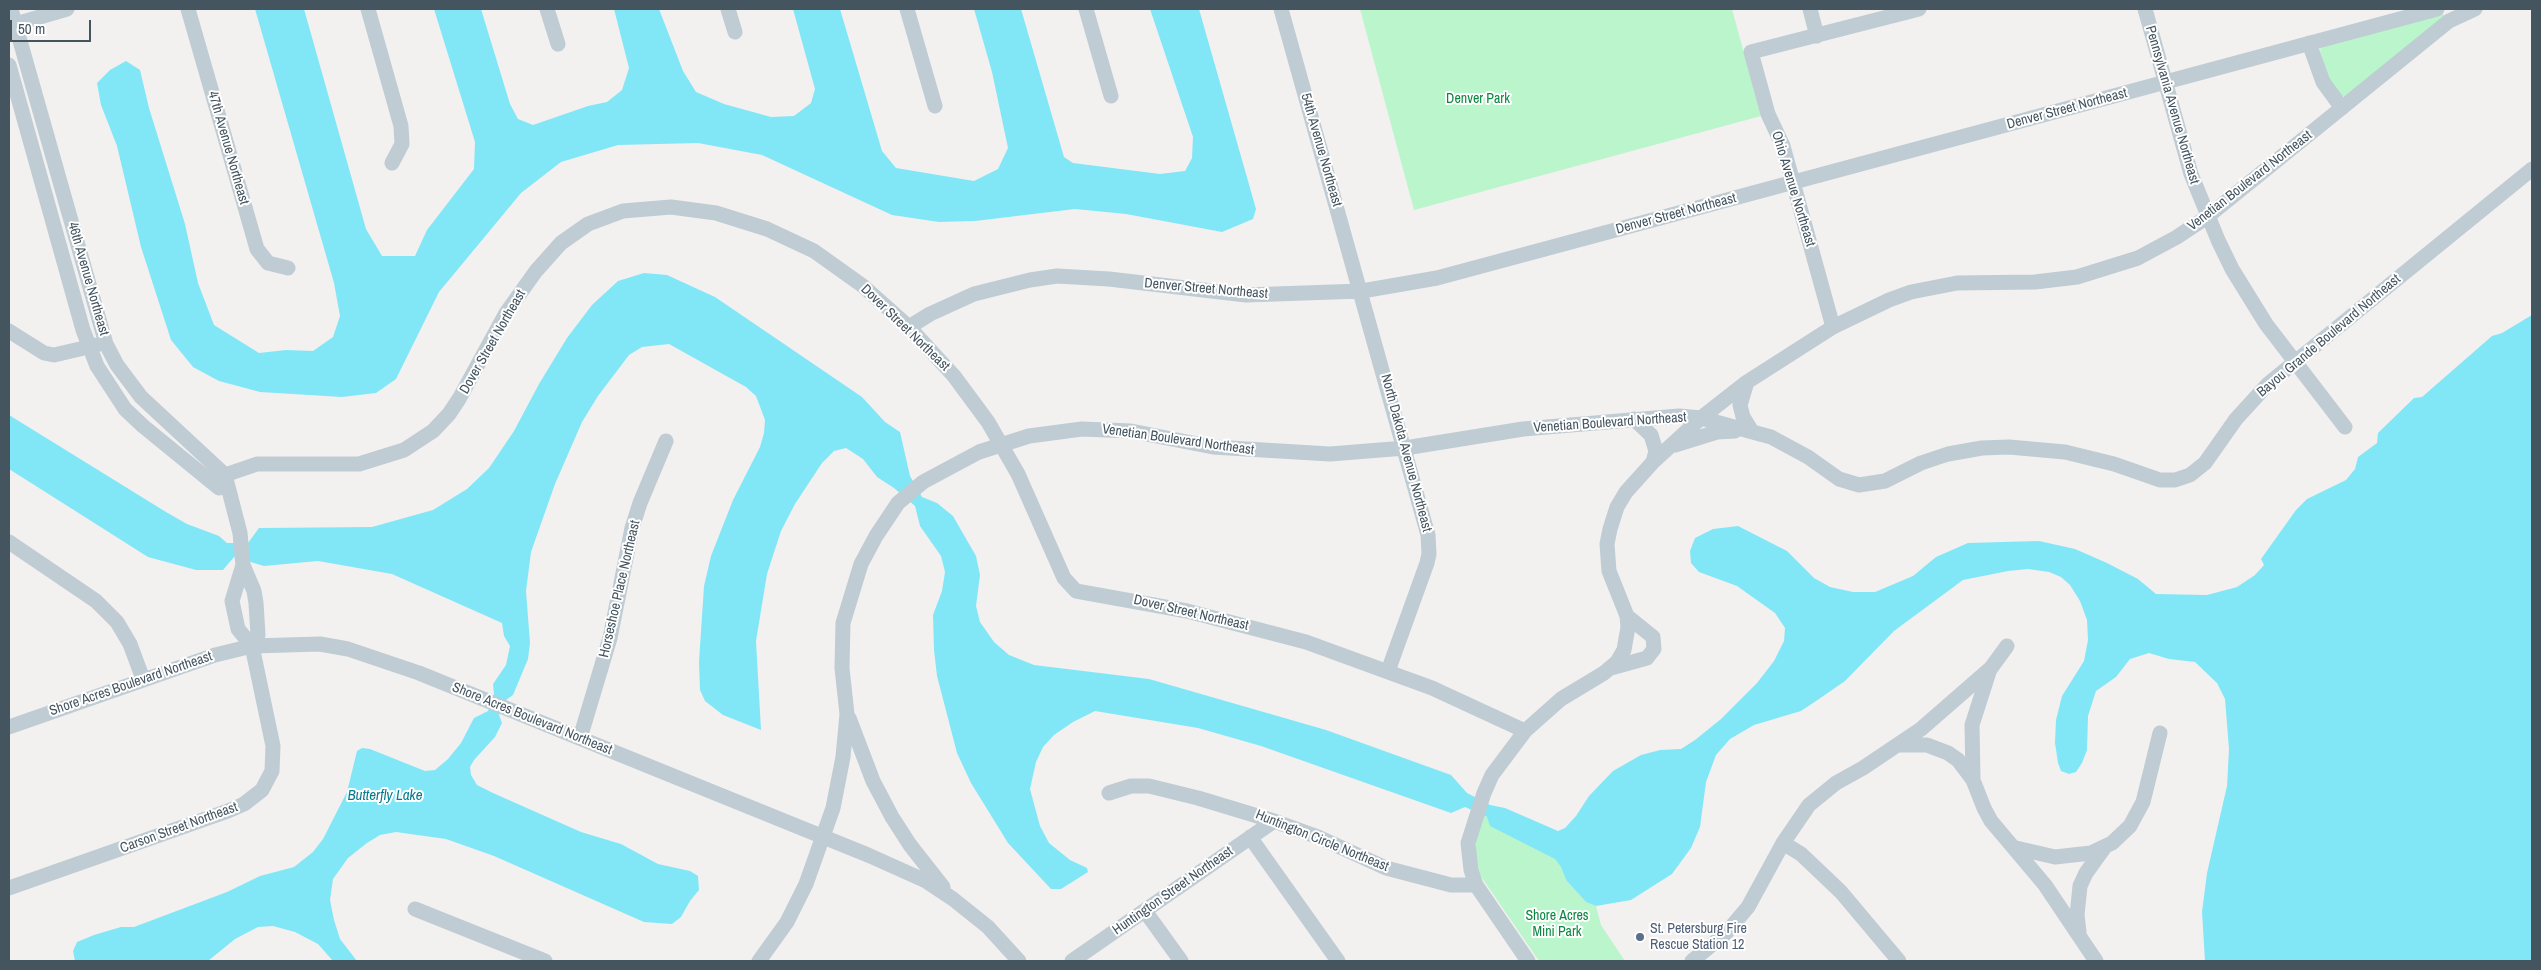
<!DOCTYPE html>
<style>
body{margin:0}
#map{position:relative;width:2541px;height:970px;overflow:hidden;background:#f3f0f0;font-family:"Archivo Narrow",sans-serif}
canvas{display:block}
.frame{position:absolute;inset:0;border:10px solid #455560;pointer-events:none}
.scale{position:absolute;left:10px;top:20px;width:81px;height:22px;box-sizing:border-box;border:2px solid #455560;border-top:0;padding-left:6px;font-size:15px;line-height:18px;white-space:nowrap;color:#455560;-webkit-text-stroke:4px #fff;paint-order:stroke}
</style>
<div id="map">
<canvas width="2541" height="970"></canvas>
<div class="frame"></div>
<div class="scale">50 m</div>
</div>
<script>
const ctx = document.querySelector('canvas').getContext('2d');
ctx.lineJoin = 'round';
function paint(path, color) { ctx.fillStyle = color; ctx.fill(path, 'evenodd'); }
const poly = rows => new Path2D(rows.map(r => 'M' + r).join(''));
function strokePath(path, color, width, dash) { ctx.strokeStyle = color; ctx.lineWidth = width; ctx.lineCap = dash ? 'butt' : 'round'; ctx.setLineDash(dash || []); ctx.stroke(path); }
function label(font, color, halo, rows, align = 'center') {
  ctx.font = font + ' "Archivo Narrow",sans-serif'; ctx.lineWidth = 4; ctx.setLineDash([]); ctx.textBaseline = 'middle'; ctx.strokeStyle = halo; ctx.fillStyle = color; for (const [text, x, y, turn = 0] of rows) {
    ctx.save(); ctx.translate(x, y); ctx.rotate((+turn || 0) * Math.PI / 180); ctx.textAlign = isNaN(turn) ? turn : align; if (halo) ctx.strokeText(text, 0, 0); ctx.fillText(text, 0, 0); ctx.restore();
  }
}
paint(poly([
 [1360,9,1732,9,1761,116,1414,210],
 [2443,14,2445,16,2345,96,2342,96,2329,82,2320,50,2321,48],
 [1483,815,1555,859,1561,867,1566,880,1586,902,1596,906,1601,925,1625,961,1539,961,1480,875,1476,856,1476,840]
]), '#baf5cc');
paint(poly([
 [255,9,304,9,366,229,382,256,415,256,427,230,474,169,475,142,434,9,481,9,510,104,518,119,533,125,588,106,607,102,622,90,629,68,614,9,659,9,683,71,696,92,724,104,771,117,794,116,811,103,815,89,793,9,840,9,882,151,896,168,974,181,998,169,1008,148,992,72,974,9,1021,9,1064,157,1073,163,1160,174,1185,171,1192,158,1193,137,1150,9,1199,9,1256,209,1253,219,1222,232,1126,214,1075,209,975,221,939,222,892,215,762,155,698,143,618,145,561,162,521,193,439,292,396,379,376,393,342,397,260,392,219,381,193,367,171,340,141,247,117,146,101,105,97,83,110,70,126,61,140,70,149,108,185,224,198,283,214,325,259,353,286,350,313,351,333,337,340,316,334,283],
 [644,273,667,275,715,297,862,397,885,422,900,432,910,476,922,497,937,503,953,516,976,556,980,575,976,606,980,622,994,642,1009,655,1034,665,1149,679,1326,730,1451,775,1467,793,1490,805,1505,808,1558,831,1565,828,1576,816,1589,796,1613,771,1641,755,1660,750,1681,749,1695,740,1721,719,1757,683,1774,661,1784,641,1785,628,1775,613,1737,586,1699,572,1691,563,1690,551,1695,538,1713,529,1738,526,1787,551,1814,578,1830,587,1853,592,1875,592,1913,576,1936,557,1968,543,2039,541,2075,549,2107,563,2138,579,2156,594,2207,595,2237,587,2255,575,2264,565,2261,559,2296,510,2307,499,2346,480,2355,469,2358,457,2377,443,2378,433,2414,398,2422,397,2492,336,2502,333,2532,315,2532,961,2205,961,2202,912,2207,873,2227,786,2229,749,2225,699,2217,683,2195,662,2169,659,2149,653,2130,659,2116,677,2096,691,2088,716,2087,750,2082,763,2076,772,2069,774,2061,771,2058,763,2055,743,2056,720,2062,696,2084,661,2088,640,2087,620,2080,601,2070,585,2061,577,2049,572,2028,569,2008,571,1963,580,1894,631,1845,681,1819,699,1801,711,1754,725,1730,739,1716,755,1706,782,1700,827,1691,848,1672,874,1631,900,1596,906,1586,902,1566,880,1561,867,1555,859,1490,826,1487,817,1465,807,1451,813,1261,746,1198,728,1095,711,1073,722,1054,735,1043,747,1036,762,1030,789,1040,826,1049,843,1070,860,1087,868,1088,872,1061,889,1051,889,1008,843,971,783,957,753,937,676,934,650,933,615,942,591,945,572,941,556,920,526,915,506,894,488,877,477,863,459,846,448,834,451,822,463,795,504,781,531,767,574,756,641,761,730,723,715,705,701,700,690,699,662,704,586,711,556,733,500,760,447,764,433,765,420,756,396,746,387,669,344,642,347,629,355,598,396,582,422,555,484,531,552,526,591,530,643,528,659,513,695,506,700,499,715,502,723,495,737,474,760,470,767,471,775,477,785,493,793,581,832,621,844,658,864,690,871,698,876,699,890,690,901,681,917,672,924,644,922,494,856,446,839,396,832,380,835,367,843,348,858,333,879,330,900,334,920,340,939,357,961,333,961,318,944,295,932,273,926,258,927,235,939,208,961,75,961,73,951,77,942,94,935,121,927,134,927,227,892,260,876,294,867,313,852,323,839,347,792,357,751,362,748,370,749,425,771,435,770,448,759,461,743,474,718,488,711,494,694,493,684,506,665,510,646,504,636,502,623,392,574,318,561,264,566,234,557,223,570,196,570,148,557,9,469,9,415,166,512,187,524,219,536,227,543,248,543,259,528,372,527,433,510,467,489,489,468,514,431,539,384,567,338,592,305,618,281]
]), '#81e7f7');
strokePath(poly([
 [11,9,106,344,117,365,141,397,225,475,240,533,243,565,254,591,256,603,258,635,252,646],
 [188,9,257,249,268,263,288,268],
 [368,9,401,126,402,144,392,163],
 [547,9,558,44],
 [728,9,735,32],
 [907,9,935,106],
 [1086,9,1111,96],
 [1281,9,1428,535,1429,554,1427,563,1388,671],
 [1810,9,1817,36],
 [2145,9,2191,174,2218,240,2232,269,2266,324,2345,427],
 [9,26,67,9],
 [2309,43,2323,82,2342,108],
 [9,65,83,330,97,366,125,409,143,426,219,488],
 [909,327,930,314,974,294,1030,280,1057,276,1109,279,1246,295,1362,291,1437,278,2437,9],
 [1833,327,1783,146,1768,114,1751,52,1919,9],
 [9,331,44,353,54,355,97,345],
 [1747,382,1740,405,1743,417,1751,430],
 [1634,419,1651,435,1656,451,1653,462],
 [1675,445,1717,432,1735,431],
 [212,482,225,475,257,464,359,464,404,450,433,431,449,414,459,399,506,313,536,271,561,243,588,224,623,211,671,207,716,213,767,229,814,251,863,286,909,327,954,376,988,422,1018,474,1064,578,1076,591,1187,611,1306,642,1432,688,1525,731],
 [9,542,96,601,117,622,130,644,143,679],
 [1611,668,1647,658,1654,649,1653,637,1627,616],
 [849,718,873,781,892,817,910,845,943,887],
 [9,727,215,655,252,646,320,644,348,649,419,673,868,855,926,881,953,899,988,927,1019,961],
 [580,738,610,638,632,528,640,503,666,441],
 [1898,745,1927,745,1948,753,1958,760,1973,780,1984,808,1991,821,2045,885,2096,961],
 [1973,778,1972,725,1989,672],
 [1109,793,1131,786,1149,786,1198,798,1274,821,1318,837,1386,868,1451,885,1476,885],
 [1250,837,1338,961],
 [1783,843,1801,854,1841,892,1899,961],
 [2016,848,2055,857,2091,853,2112,843,2130,826,2143,802,2160,733],
 [9,888,228,811,244,804,262,790,272,771,273,746,252,646,238,629,232,601,243,565],
 [415,909,545,961],
 [1145,911,1181,961],
 [2079,932,2077,915,2080,886,2086,873,2104,848],
 [759,961,787,922,806,884,833,808,843,757,847,714,842,668,843,623,861,564,876,536,898,503,923,482,979,452,1029,436,1082,429,1131,431,1213,447,1330,454,1405,448,1523,429,1679,416,1701,418,1771,437,1808,457,1839,479,1859,485,1885,481,1921,463,1948,454,1982,448,2009,447,2065,452,2114,464,2160,480,2175,480,2190,475,2205,463,2236,419,2268,384,2532,169],
 [1072,961,1274,821],
 [1528,961,1476,885,1471,870,1468,843,1484,793,1492,775,1525,731,1561,699,1604,673,1617,662,1624,650,1628,627,1627,616,1609,571,1607,544,1610,529,1617,507,1626,492,1653,462,1701,418,1747,382,1833,327,1889,300,1911,292,1957,283,2035,282,2077,277,2138,258,2177,237,2207,217,2449,21,2475,9],
 [1692,961,1726,933,1748,907,1783,843,1809,805,1836,783,1863,768,1921,729,1991,668,2007,646]
]), '#bfccd3', 15);
for (const [x, y, r, color] of [
 [1640,937,5,"#5c6f8a"]
]) { const dot = new Path2D(); dot.arc(x, y, r, 0, 2 * Math.PI); ctx.fillStyle = color; ctx.fill(dot); strokePath(dot, '#fff', 2); }
label('14px', '#0c8640', '#fff', [
 ["Denver Park",1478,99],
 ["Shore Acres",1557,916],
 ["Mini Park",1557,932]
]);
label('14px', '#455560', '#fff', [
 ["Pennsylvania Avenue Northeast",2172,105,74],
 ["Denver Street Northeast",2067,109,-15],
 ["47th Avenue Northeast",228,148,74],
 ["54th Avenue Northeast",1321,150,74],
 ["Venetian Boulevard Northeast",2250,181,-38],
 ["Ohio Avenue Northeast",1793,189,73],
 ["Denver Street Northeast",1676,214,-15],
 ["46th Avenue Northeast",88,279,74],
 ["Denver Street Northeast",1206,289,5],
 ["Dover Street Northeast",905,328,44],
 ["Bayou Grande Boulevard Northeast",2329,336,-40],
 ["Dover Street Northeast",493,342,-60],
 ["Venetian Boulevard Northeast",1610,423,-4],
 ["Venetian Boulevard Northeast",1178,440,8],
 ["North Dakota Avenue Northeast",1406,453,75],
 ["Horseshoe Place Northeast",620,589,-77],
 ["Dover Street Northeast",1191,613,13],
 ["Shore Acres Boulevard Northeast",131,684,-19],
 ["Shore Acres Boulevard Northeast",532,719,22],
 ["Carson Street Northeast",179,828,-20],
 ["Huntington Circle Northeast",1322,841,22],
 ["Huntington Street Northeast",1173,891,-35]
]);
label('14px', '#4e5e75', '#fff', [
 ["St. Petersburg Fire",1650,929],
 ["Rescue Station 12",1650,945]
], 'left');
label('italic 15px', '#047c8e', '#fff', [
 ["Butterfly Lake",385,796]
]);
</script>
